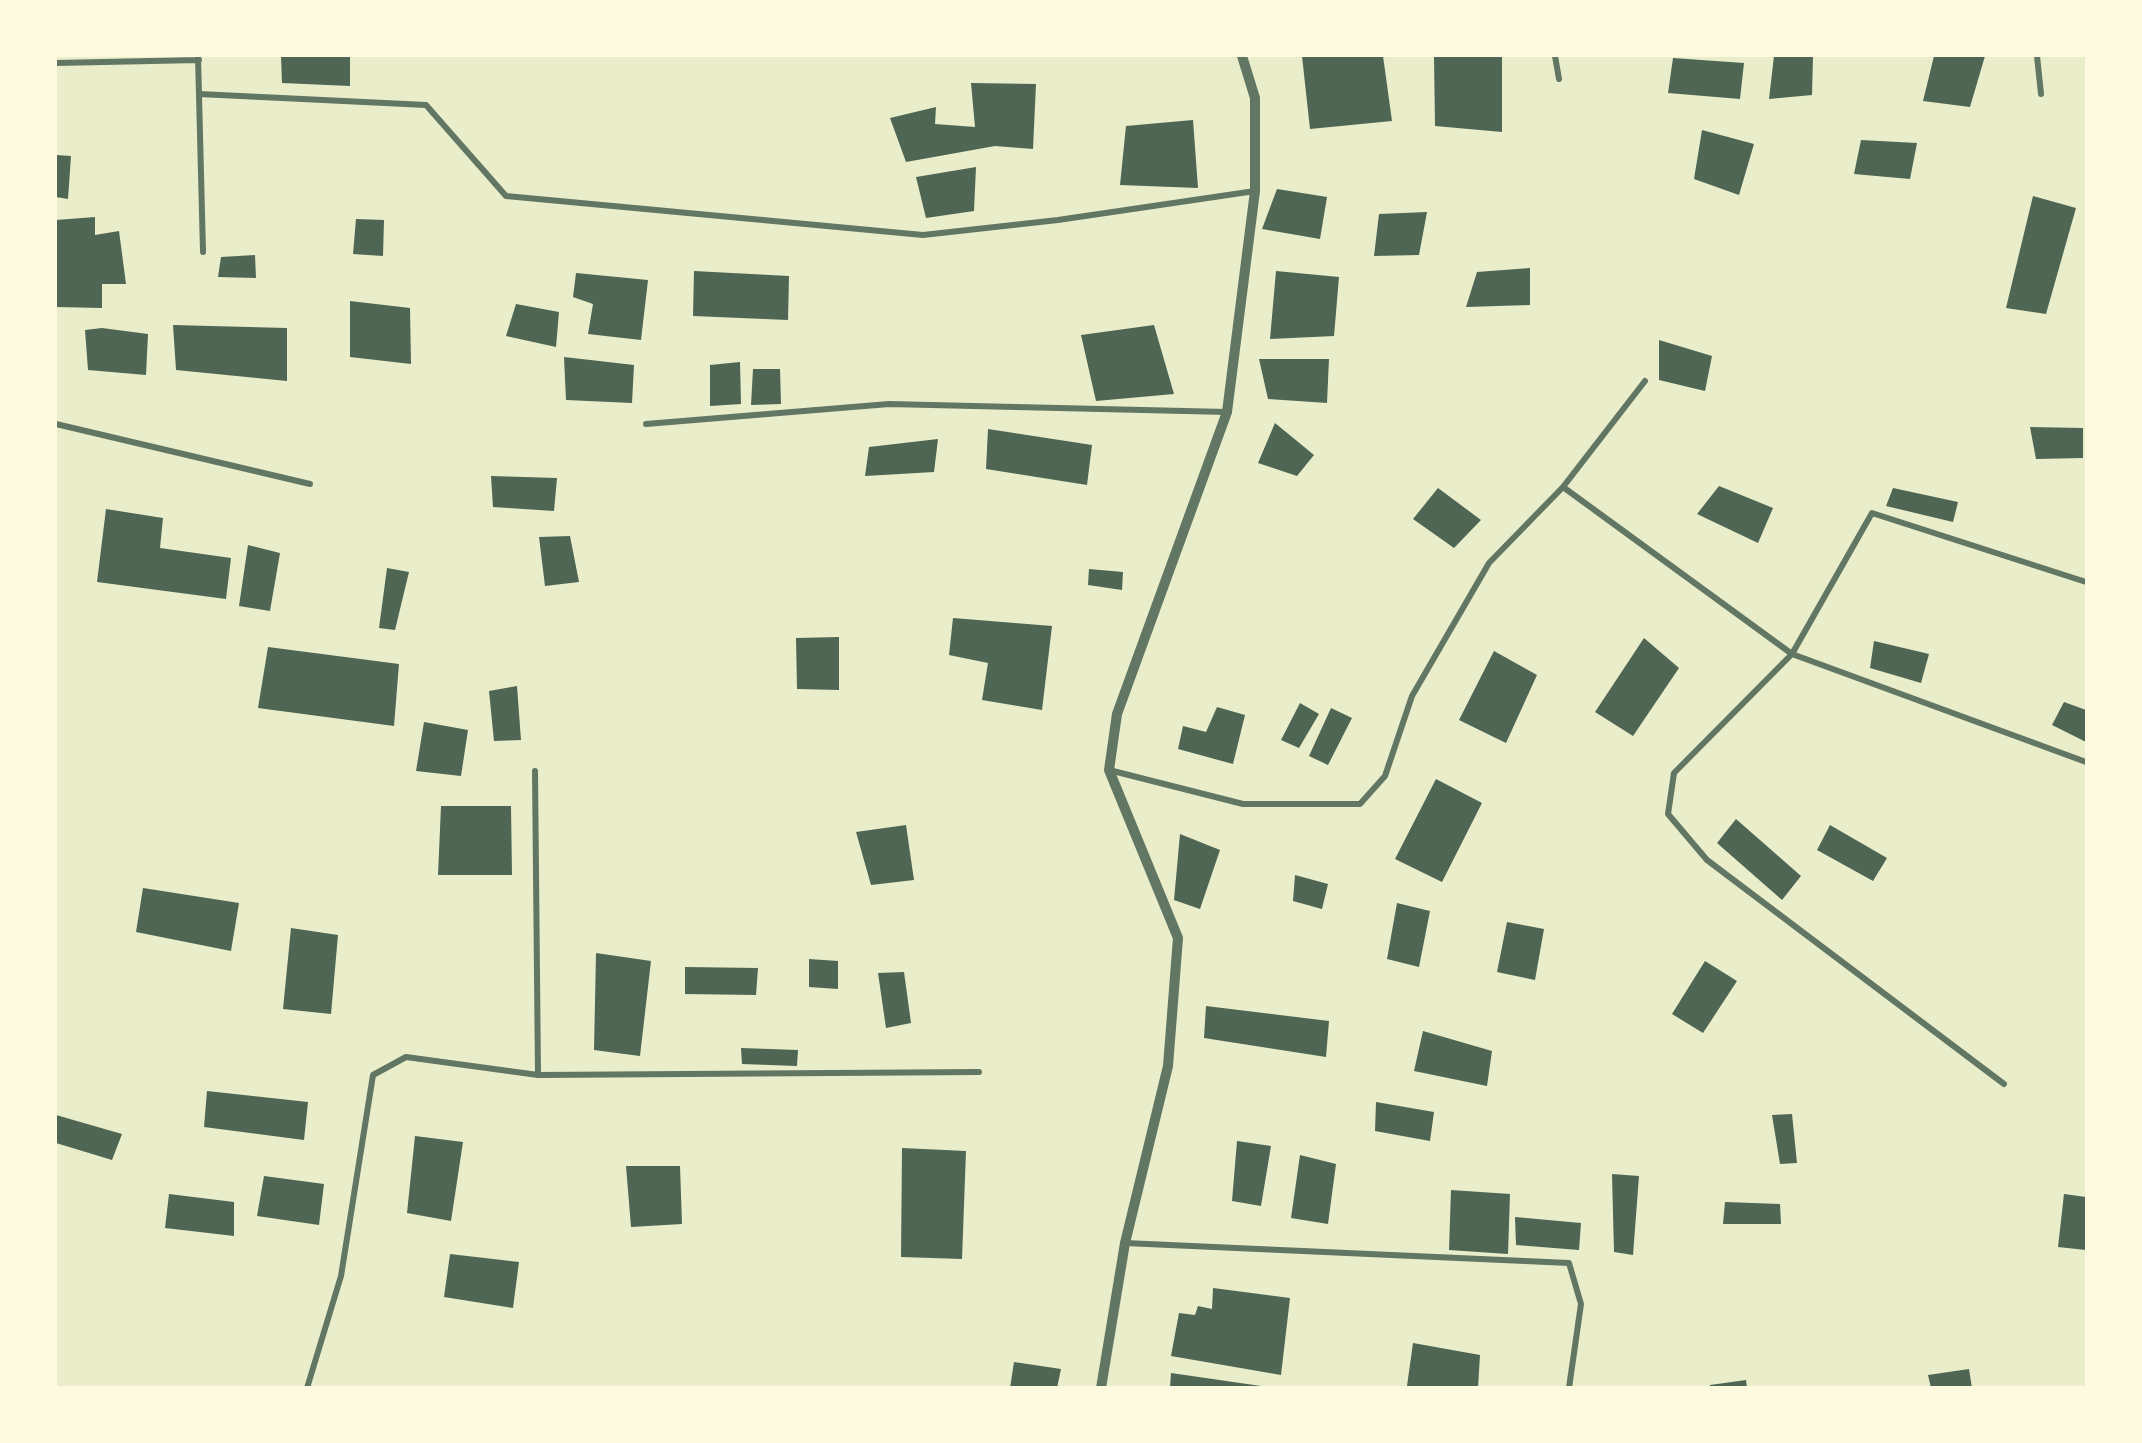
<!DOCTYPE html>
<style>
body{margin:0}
#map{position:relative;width:2142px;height:1443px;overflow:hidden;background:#e9edc9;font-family:"IBM Plex Serif",serif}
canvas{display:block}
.frame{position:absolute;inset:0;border:57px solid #fefae0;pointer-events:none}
</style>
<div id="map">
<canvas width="2142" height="1443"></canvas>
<div class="frame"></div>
</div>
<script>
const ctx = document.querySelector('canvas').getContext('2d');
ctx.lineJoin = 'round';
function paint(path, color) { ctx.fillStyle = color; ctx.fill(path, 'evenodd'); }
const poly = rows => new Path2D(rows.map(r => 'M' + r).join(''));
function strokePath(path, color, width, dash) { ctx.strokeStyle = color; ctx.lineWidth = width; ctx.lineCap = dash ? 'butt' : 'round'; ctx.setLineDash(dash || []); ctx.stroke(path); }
paint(poly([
 [281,56,350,56,350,86,282,83],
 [1302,56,1383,56,1392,121,1310,129],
 [1434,56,1502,56,1502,132,1435,126],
 [1774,56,1813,56,1812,95,1769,99],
 [1934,56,1985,56,1970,107,1923,101],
 [1673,58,1744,63,1740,99,1668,93],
 [971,83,1036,84,1033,149,995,146,906,162,890,118,936,107,935,124,975,127],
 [1193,120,1198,188,1120,185,1126,126],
 [1702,130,1754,144,1739,195,1694,179],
 [1861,140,1917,143,1910,179,1854,174],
 [56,155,71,156,68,199,56,197],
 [976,167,974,211,926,218,916,177],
 [1277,189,1327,197,1320,239,1262,229],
 [2033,196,2076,208,2046,314,2006,308],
 [1427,212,1419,255,1374,256,1379,214],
 [95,217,95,235,119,231,126,284,102,284,102,308,56,307,56,220],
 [356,219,384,220,383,256,353,254],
 [255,255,256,278,218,277,221,257],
 [1530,268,1530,305,1466,307,1477,272],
 [694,271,789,276,788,320,693,316],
 [1276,271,1339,277,1334,336,1270,339],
 [576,273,648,280,641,340,588,334,593,304,573,297],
 [350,301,410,308,411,364,350,357],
 [516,304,559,312,556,347,506,336],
 [173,325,287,328,287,381,176,370],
 [1154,325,1174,394,1096,401,1081,335],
 [102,328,148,334,146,375,88,370,85,330],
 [1659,340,1712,356,1705,391,1659,380],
 [564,357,634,365,632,403,566,400],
 [1259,359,1329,359,1327,403,1268,399],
 [740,362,741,404,710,406,710,365],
 [753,369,780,369,781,404,751,405],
 [1275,423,1314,455,1297,476,1258,463],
 [2030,427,2083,428,2083,458,2036,459],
 [988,429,1092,445,1087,485,986,469],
 [938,439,934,472,865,476,869,447],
 [491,476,557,478,554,511,493,507],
 [1719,486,1773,508,1758,543,1697,514],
 [1438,488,1481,520,1454,548,1413,519],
 [1893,488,1958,502,1953,522,1886,506],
 [106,509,163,518,160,548,231,558,226,599,97,582],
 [570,536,579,582,545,586,539,537],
 [248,545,280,553,270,611,239,606],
 [387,568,409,572,395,630,379,628],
 [1089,569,1123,572,1122,590,1088,585],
 [953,618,1052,626,1042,710,982,700,988,663,949,655],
 [839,637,839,690,797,689,796,638],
 [1644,638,1679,668,1633,736,1595,712],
 [1874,641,1929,654,1921,683,1870,668],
 [268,647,399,664,394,726,258,708],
 [1494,651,1537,675,1506,743,1459,720],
 [517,686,521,740,494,741,489,691],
 [2064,702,2086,710,2086,742,2052,725],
 [1300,703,1319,714,1299,748,1281,740],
 [1217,707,1245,715,1233,764,1178,749,1183,726,1206,732],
 [1331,708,1352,718,1328,765,1309,756],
 [424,722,468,730,461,776,416,771],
 [1436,779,1482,803,1442,882,1395,859],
 [441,806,511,806,512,875,438,875],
 [1736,819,1801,876,1782,900,1717,843],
 [906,825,914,880,871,885,856,832],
 [1830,825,1887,858,1873,881,1817,850],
 [1180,834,1220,850,1200,909,1174,900],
 [1295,875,1328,884,1322,909,1293,901],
 [143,888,239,903,231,951,136,932],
 [1397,903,1430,911,1419,967,1387,959],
 [1507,922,1544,929,1535,980,1497,972],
 [291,928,338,935,331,1014,283,1009],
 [596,953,651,961,640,1056,594,1050],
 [809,959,838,961,838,989,809,987],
 [1705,961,1737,981,1703,1033,1672,1014],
 [685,967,758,968,756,995,685,994],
 [904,972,911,1023,886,1028,878,973],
 [1206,1006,1329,1021,1326,1057,1204,1038],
 [1423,1031,1492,1051,1487,1086,1414,1071],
 [741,1048,798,1050,797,1066,742,1064],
 [207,1091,308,1102,304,1140,204,1127],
 [1376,1102,1434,1112,1430,1141,1375,1131],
 [1792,1114,1797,1163,1780,1164,1772,1115],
 [56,1115,122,1134,112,1160,56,1143],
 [415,1136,463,1142,451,1221,407,1213],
 [1237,1141,1271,1146,1261,1206,1232,1201],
 [902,1148,966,1151,962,1259,901,1257],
 [1300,1155,1336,1164,1328,1224,1291,1218],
 [626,1166,680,1166,682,1224,631,1227],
 [1612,1174,1639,1176,1633,1255,1614,1252],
 [264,1176,324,1184,319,1225,257,1216],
 [1451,1190,1510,1194,1508,1254,1449,1250],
 [169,1194,234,1202,234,1236,165,1228],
 [2064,1194,2086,1197,2086,1250,2058,1247],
 [1725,1202,1780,1204,1781,1224,1723,1224],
 [1515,1217,1581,1223,1579,1250,1516,1245],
 [450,1254,519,1262,513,1308,444,1297],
 [1213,1288,1290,1298,1281,1375,1171,1356,1179,1313,1195,1315,1198,1306,1212,1309],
 [1413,1343,1480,1355,1478,1388,1407,1386],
 [1014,1362,1061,1369,1057,1388,1010,1388],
 [1969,1369,1972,1388,1931,1388,1928,1375],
 [1171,1373,1261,1386,1261,1388,1170,1388],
 [1746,1380,1747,1388,1710,1388,1710,1385]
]), '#4f6655');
strokePath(poly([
 [198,56,203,252],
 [1555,56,1559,79],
 [2037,56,2041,94],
 [56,63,199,60],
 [199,94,426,105,506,196,923,235,1058,220,1255,191],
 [56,424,310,484],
 [646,424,889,404,1227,412],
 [1563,487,1792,654,2086,762],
 [1109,770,1243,804,1360,804,1385,776,1412,696,1489,563,1563,487,1645,381],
 [535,771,538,1075],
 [2004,1084,1707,860,1668,814,1674,773,1792,654,1872,513,2086,582],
 [1125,1243,1569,1263,1581,1304,1569,1388],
 [307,1388,341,1276,373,1075,406,1057,538,1075,979,1072]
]), '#617663', 6);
strokePath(poly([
 [1101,1388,1125,1243,1168,1066,1178,938,1109,770,1117,714,1227,412,1255,191,1255,98,1242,56]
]), '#617663', 10);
</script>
